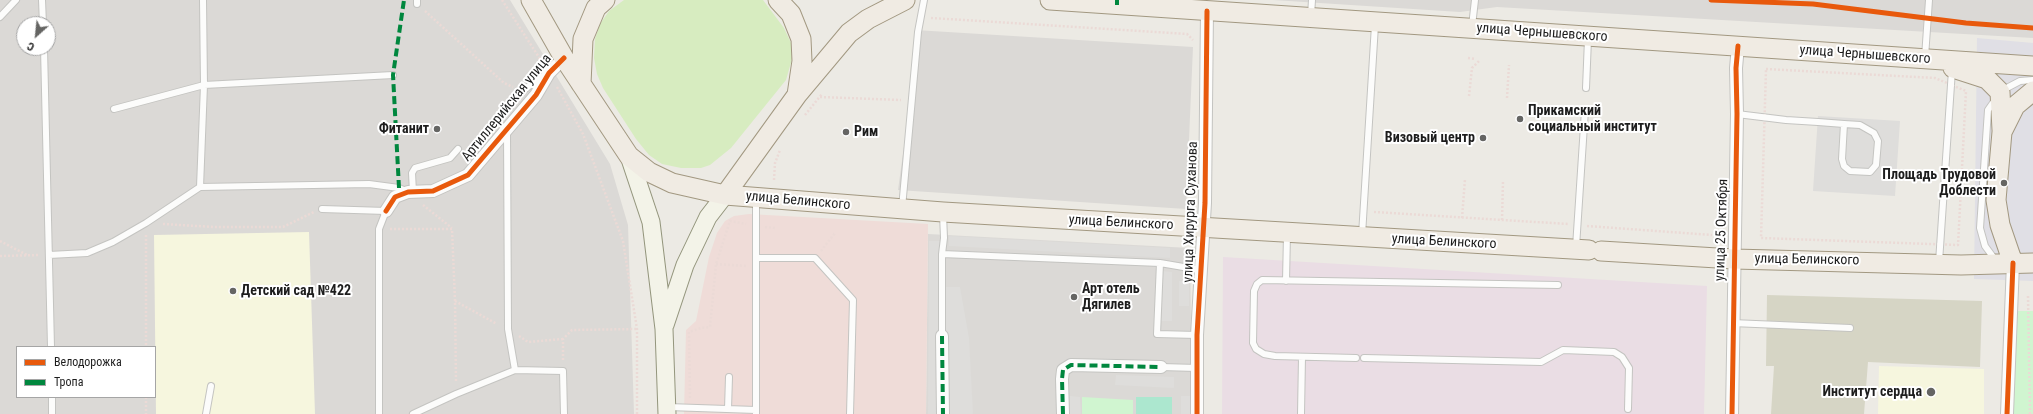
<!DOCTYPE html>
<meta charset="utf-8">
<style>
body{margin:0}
#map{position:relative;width:2033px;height:414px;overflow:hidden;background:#eceae4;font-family:"Roboto Condensed",sans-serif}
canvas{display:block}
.legend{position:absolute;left:16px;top:346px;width:140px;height:52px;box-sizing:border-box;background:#fff;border:1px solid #a5a5a5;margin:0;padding:5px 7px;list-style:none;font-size:12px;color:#1d1d1d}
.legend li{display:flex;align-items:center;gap:8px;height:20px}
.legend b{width:20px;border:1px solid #a5a5a5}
.north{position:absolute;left:16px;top:16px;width:40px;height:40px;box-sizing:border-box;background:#fff;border:1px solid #a5a5a5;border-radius:50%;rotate:207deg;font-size:11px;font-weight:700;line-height:16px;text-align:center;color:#1d1d1d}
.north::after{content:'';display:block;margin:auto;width:14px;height:18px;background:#656563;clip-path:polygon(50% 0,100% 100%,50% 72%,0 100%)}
</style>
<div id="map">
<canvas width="2033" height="414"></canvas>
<ul class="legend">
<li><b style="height:5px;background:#e8590c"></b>Велодорожка</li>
<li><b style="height:5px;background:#00873e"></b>Тропа</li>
</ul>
<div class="north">С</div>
</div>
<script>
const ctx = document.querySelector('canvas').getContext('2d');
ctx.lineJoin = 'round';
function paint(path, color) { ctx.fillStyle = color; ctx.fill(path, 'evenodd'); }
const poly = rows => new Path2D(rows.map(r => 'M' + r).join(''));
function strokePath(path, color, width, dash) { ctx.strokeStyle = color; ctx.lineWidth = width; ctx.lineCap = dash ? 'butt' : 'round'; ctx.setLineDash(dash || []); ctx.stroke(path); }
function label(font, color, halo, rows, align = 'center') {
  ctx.font = font + ' "Roboto Condensed",sans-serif'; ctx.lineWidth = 4; ctx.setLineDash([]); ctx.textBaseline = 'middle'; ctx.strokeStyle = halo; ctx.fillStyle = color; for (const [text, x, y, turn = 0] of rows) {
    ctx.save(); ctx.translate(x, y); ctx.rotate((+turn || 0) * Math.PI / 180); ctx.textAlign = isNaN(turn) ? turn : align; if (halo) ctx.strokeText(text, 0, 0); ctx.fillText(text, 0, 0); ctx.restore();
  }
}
paint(poly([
 [0,0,510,0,610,164,628,225,634,414,0,414],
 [24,24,48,24,48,48,24,48],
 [17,347,155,347,155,397,17,397],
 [1273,0,2033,0,2033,38,1497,7,1460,12],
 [915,30,1193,47,1186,209,898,190,911,96],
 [928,234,1190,248,1192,414,926,414]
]), '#dbd9d6');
paint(poly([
 [749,214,928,224,926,414,684,414,686,330,696,321,709,257,717,233,725,221,734,216]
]), '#efdcd8');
paint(poly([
 [1223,257,1707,286,1704,414,1222,414]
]), '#eadde4');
paint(poly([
 [309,232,315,414,156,414,154,235],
 [1879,366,1984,369,1984,414,1878,414]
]), '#f6f6de');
paint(poly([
 [1767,295,1982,301,1980,367,1868,362,1864,414,1771,414,1774,366,1766,366]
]), '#d6d5c5');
paint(poly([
 [624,0,763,0,784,28,791,43,792,59,786,80,731,148,710,165,701,168,681,168,662,164,649,155,636,139,603,88,597,74,594,58,595,39,600,24,609,11]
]), '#d7ecc0');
paint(poly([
 [2015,311,2033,311,2033,414,2013,414],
 [1082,397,1133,400,1133,414,1082,414]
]), '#d0f5d0');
paint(poly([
 [1136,397,1172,397,1172,414,1136,414]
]), '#ace7cf');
paint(poly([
 [1818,116,1900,121,1895,196,1813,191],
 [949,236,1170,248,1170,258,949,246],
 [929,241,940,241,940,287,960,287,969,338,973,414,928,414],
 [1161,271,1172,272,1172,321,1161,321],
 [1179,281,1189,281,1189,306,1179,306],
 [1116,375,1174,377,1174,388,1115,385],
 [1070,396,1080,397,1081,414,1070,414],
 [1181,396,1192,396,1192,414,1181,414]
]), '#dedddb');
paint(poly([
 [1977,38,2033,43,2033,281,1974,279]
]), '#e0dfe5');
const service = poly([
 [42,0,43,24],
 [417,4,417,0],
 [1311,15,1312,0],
 [0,17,16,0],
 [1472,26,1475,0],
 [44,48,51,347],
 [1925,57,1929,0],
 [1586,88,1588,39],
 [2001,91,2020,81,2033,80],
 [1995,100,1988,110,1980,228,1985,246,1996,261],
 [114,109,204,85,393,75],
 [1737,114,1786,120,1818,122,1844,124,1860,125,1874,133,1878,141,1876,165,1870,172,1850,171,1844,166,1842,159,1844,124],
 [507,130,508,329,515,370],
 [482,136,511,101,529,86,544,76],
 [200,187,369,184,399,188,408,192],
 [413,192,412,173,415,168,450,158,458,149],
 [756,200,756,414],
 [902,208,918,32,924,0],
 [322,209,386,211,379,229,379,414],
 [1362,235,1375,25],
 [1576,247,1585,110],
 [942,254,1160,263,1201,270],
 [49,255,87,253,113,242,146,223,200,187,204,85,203,0],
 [757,258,815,258,853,300,850,414],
 [1939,262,1952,70],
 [1160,263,1157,334,1197,335],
 [1286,281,1287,234],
 [1732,323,1850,328],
 [942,336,942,254,944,238,943,214],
 [1356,358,1275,356,1264,354,1256,349,1253,343,1254,291,1257,284,1262,280,1558,285],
 [1364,358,1541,362,1563,350,1614,352,1622,357,1629,368,1628,409],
 [1161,367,1197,368],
 [52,397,52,414],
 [668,407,756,410],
 [728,409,729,377],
 [206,414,211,386],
 [413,414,456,394,515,370,563,371,564,414],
 [1301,414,1302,357]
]);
const minor = poly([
 [386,211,395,197,408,192,433,191,468,175,536,95,549,73,564,58],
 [942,336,943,414],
 [1063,414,1062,379,1063,370,1071,365,1161,367],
 [1197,414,1197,335,1205,203,1207,11],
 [1732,414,1737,114,1736,68,1738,46],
 [2007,414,2013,263]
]);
const secondary = poly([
 [629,156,651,222,664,329,667,414],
 [665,325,685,265,708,217,725,195]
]);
const primary = poly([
 [531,0,564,58,629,156,649,172,672,183,725,195,943,212,1589,250],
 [1050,0,2033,66],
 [1953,68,1987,79,2000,92,2002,130],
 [581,84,583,39,596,8,605,0],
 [797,95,849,33,868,19,905,0],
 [725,195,797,95,802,61,801,39,791,14,778,0],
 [1601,251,1734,259,1961,265,2033,263],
 [2013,263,2000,225,1996,200,2002,132,2015,106,2033,91]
]);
strokePath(service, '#c4c4c1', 8);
strokePath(minor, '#c4c4c1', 14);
strokePath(secondary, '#93957c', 19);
strokePath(primary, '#a29881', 21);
strokePath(poly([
 [502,0,542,62],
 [1711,0,1813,4,1918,17],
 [425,11,504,83,513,87],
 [931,18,1187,34,1193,40],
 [1937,19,2033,28],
 [1468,58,1476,59],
 [1766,69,1935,78,1966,91,1958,245,1761,238,1766,69],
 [557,87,583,134,623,241,637,329,637,414],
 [1469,96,1472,68,1480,60],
 [820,97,901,100],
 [1507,98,1509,65],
 [805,115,822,94],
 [774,180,775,163,780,150],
 [423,205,452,228],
 [1374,212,1568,224],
 [1462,218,1465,179],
 [1502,220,1503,181],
 [163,224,214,227,283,227,314,212],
 [1587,226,1712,235],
 [765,227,775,228],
 [390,229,452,229,455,301,456,383],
 [146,235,146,347],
 [0,241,27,255],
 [821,251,835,233],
 [0,256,39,255],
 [716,264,746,266],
 [2028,296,2030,414],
 [455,301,497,324],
 [519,336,528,342,563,339],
 [563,360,563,339,572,330,637,329],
 [146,397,146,414],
 [690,398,689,332,701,328,710,327,716,264,730,221,746,224]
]), '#ebdad6', 2.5, [2, 2]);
strokePath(service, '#fcfcfb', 6);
strokePath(minor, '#fcfcfb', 12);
strokePath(secondary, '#f3f3e8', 17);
strokePath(primary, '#f0ebe3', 19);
strokePath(poly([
 [1117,5,1117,0],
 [399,188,393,75,404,0],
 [942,336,943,414],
 [1063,414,1062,379,1063,370,1071,365,1161,367]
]), '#00873e', 4, [8, 4]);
strokePath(poly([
 [1711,0,1813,4,1966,23,2033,28],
 [386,211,395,197,408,192,433,191,468,175,536,95,549,73,564,58],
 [1197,414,1197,335,1205,203,1207,11],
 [1732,414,1737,114,1736,68,1738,46],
 [2007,414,2013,263]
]), '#e8590c', 5);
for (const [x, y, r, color] of [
 [1520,119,4,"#656563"],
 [437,129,4,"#656563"],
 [846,132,4,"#656563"],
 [1483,138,4,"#656563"],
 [2004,183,4,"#656563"],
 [233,291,4,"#656563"],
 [1074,297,4,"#656563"],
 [1931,392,5,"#656563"]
]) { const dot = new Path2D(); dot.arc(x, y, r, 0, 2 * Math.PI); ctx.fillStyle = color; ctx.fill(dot); strokePath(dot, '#fff', 1.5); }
label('14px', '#1d1d1d', '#fff', [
 ["улица Чернышевского",1542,33,4],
 ["улица Чернышевского",1865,55,4],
 ["Артиллерийская улица",507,108,-51],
 ["улица Белинского",798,201,5],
 ["улица Хирурга Суханова",1191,212,-88],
 ["улица Белинского",1121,223,3],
 ["улица 25 Октября",1722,230,-88],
 ["улица Белинского",1444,242,3],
 ["улица Белинского",1807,260,1]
]);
label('bold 14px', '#1d1d1d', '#fff', [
 ["Прикамский",1528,111],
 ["социальный институт",1528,127],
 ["Фитанит",429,129,"right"],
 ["Рим",854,132],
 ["Визовый центр",1475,138,"right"],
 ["Площадь Трудовой",1996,175,"right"],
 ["Доблести",1996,191,"right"],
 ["Арт отель",1082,289],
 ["Дягилев",1082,305],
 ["Детский сад №422",241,291],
 ["Институт сердца",1922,392,"right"]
], 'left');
</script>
